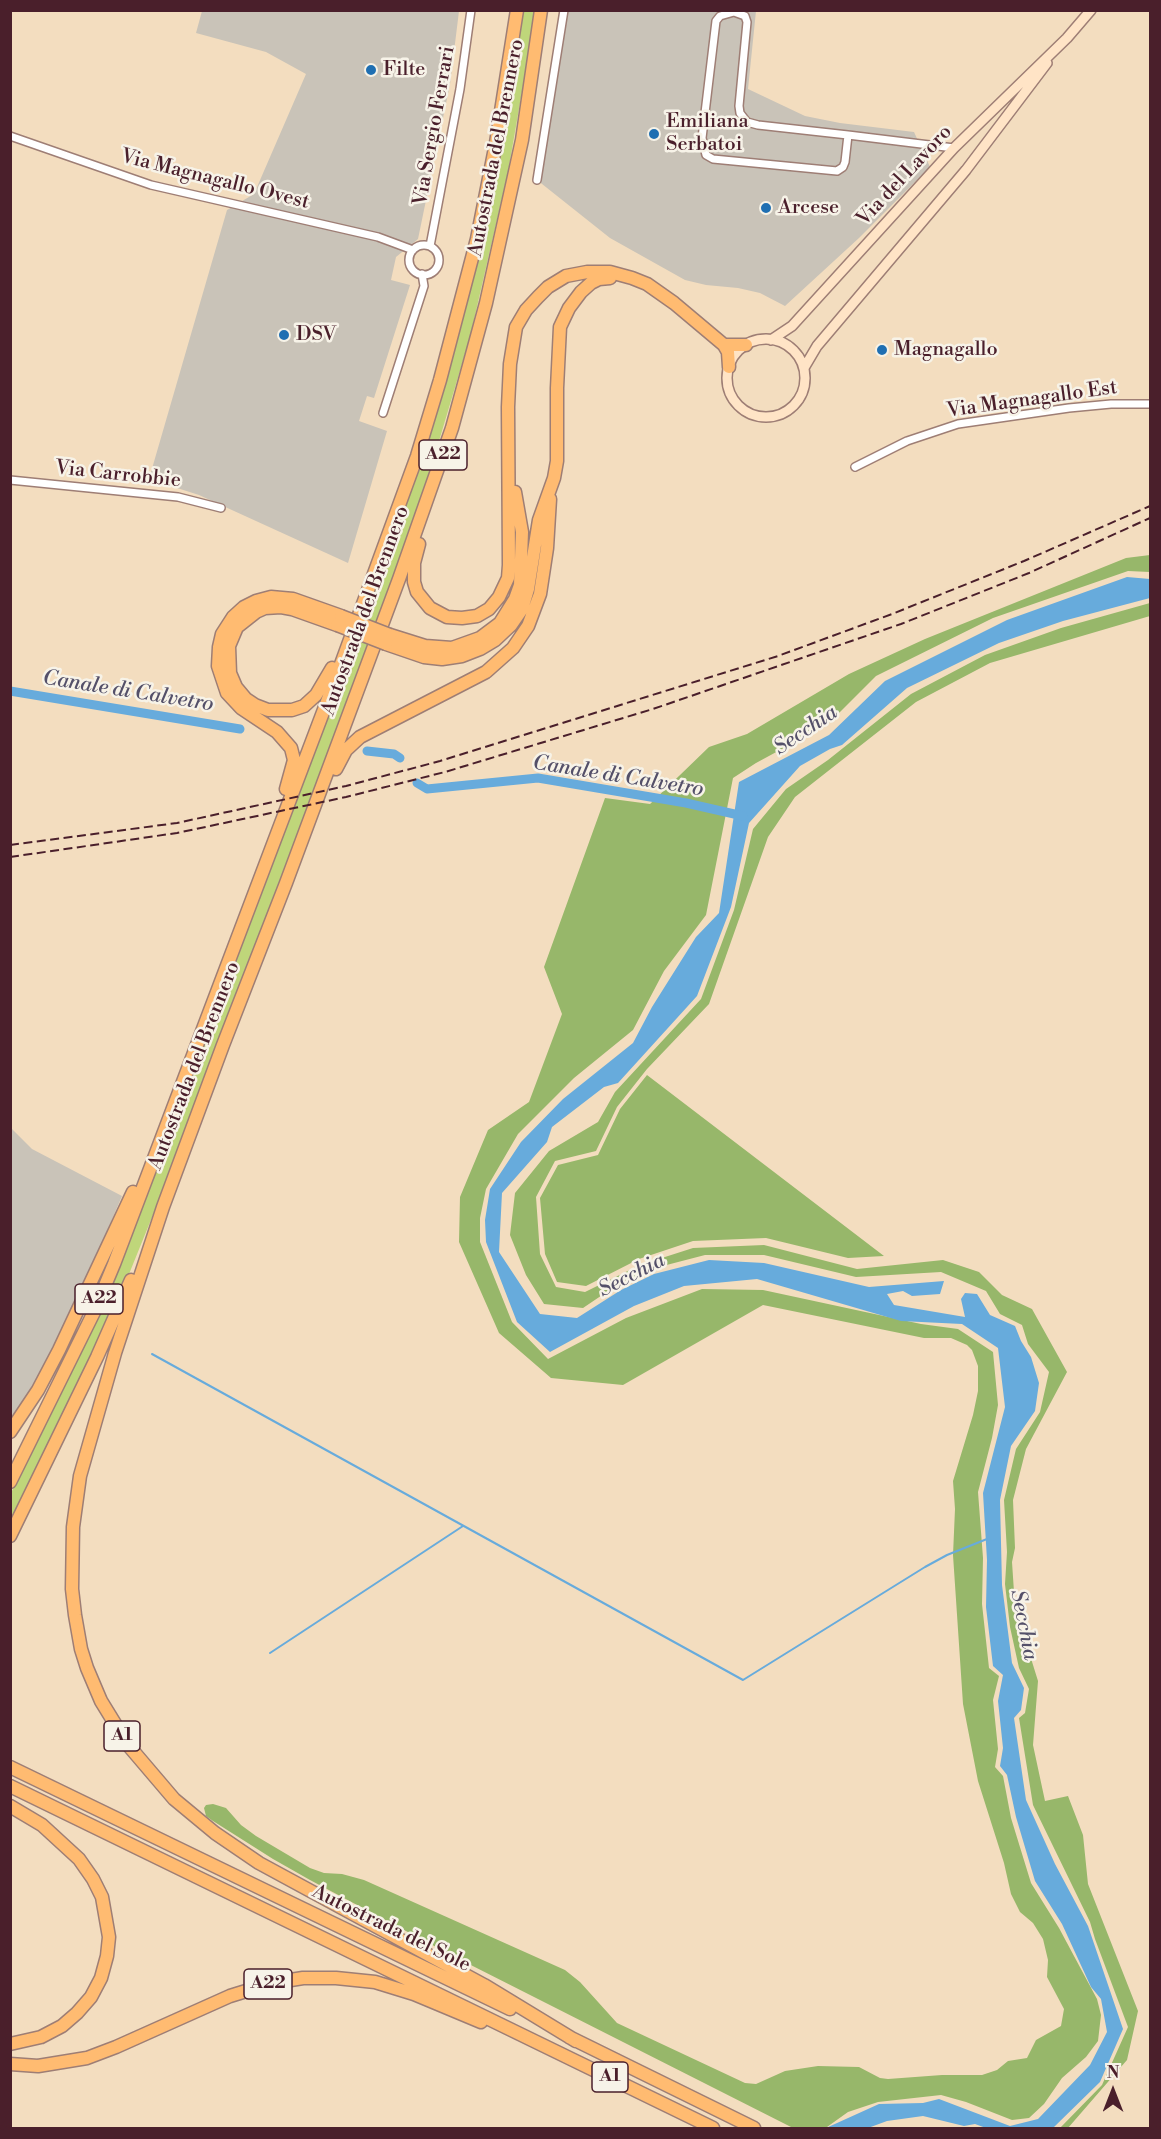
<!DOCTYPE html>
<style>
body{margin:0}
#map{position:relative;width:1161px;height:2139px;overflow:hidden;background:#f3ddbf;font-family:"Libre Bodoni",serif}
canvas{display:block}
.frame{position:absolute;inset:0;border:12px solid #4a1f2b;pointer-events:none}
.north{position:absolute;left:1083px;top:2061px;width:60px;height:60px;-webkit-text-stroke:4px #f7f3e8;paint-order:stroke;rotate:0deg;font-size:16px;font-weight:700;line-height:24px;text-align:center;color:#4a1f2b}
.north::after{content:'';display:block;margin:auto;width:21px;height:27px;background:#4a1f2b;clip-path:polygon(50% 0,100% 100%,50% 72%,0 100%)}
</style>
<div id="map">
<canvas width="1161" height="2139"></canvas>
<div class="frame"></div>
<div class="north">N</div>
</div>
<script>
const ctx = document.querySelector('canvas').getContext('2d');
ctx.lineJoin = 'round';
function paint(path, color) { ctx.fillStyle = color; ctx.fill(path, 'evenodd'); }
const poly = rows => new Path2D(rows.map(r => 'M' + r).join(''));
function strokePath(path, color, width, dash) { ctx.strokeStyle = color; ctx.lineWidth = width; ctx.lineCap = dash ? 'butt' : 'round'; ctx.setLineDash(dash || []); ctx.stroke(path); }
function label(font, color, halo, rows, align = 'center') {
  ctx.font = font + ' "Libre Bodoni",serif'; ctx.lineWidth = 5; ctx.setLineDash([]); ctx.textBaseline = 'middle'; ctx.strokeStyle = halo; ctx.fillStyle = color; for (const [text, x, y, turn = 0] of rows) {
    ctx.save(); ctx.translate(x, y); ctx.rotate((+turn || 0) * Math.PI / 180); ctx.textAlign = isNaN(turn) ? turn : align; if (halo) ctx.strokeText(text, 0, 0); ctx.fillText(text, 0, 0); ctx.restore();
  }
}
paint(poly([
 [565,10,756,11,748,89,805,116,840,123,914,132,930,167,859,238,785,306,760,293,738,288,706,285,685,280,610,238,537,180],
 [202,11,459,11,450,84,418,239,396,257,391,280,410,285,374,398,367,396,359,421,387,431,348,563,199,495,149,479,227,210,254,194,306,74,266,52,196,33],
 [10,1127,32,1149,122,1196,64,1331,10,1424]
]), '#c9c3b8');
paint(poly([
 [521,11,536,11,508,172,470,337,422,498,366,655,163,1190,110,1321,11,1531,11,1493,96,1316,457,331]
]), '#bfd67a');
paint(poly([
 [1150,555,1150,572,1128,571,993,618,876,676,828,724,756,763,733,778,706,915,664,971,633,1030,574,1078,518,1134,486,1189,480,1218,480,1242,512,1322,548,1359,626,1318,702,1289,763,1290,921,1324,958,1329,993,1352,998,1405,992,1438,978,1492,983,1558,982,1604,989,1668,999,1676,993,1700,998,1749,995,1767,1003,1776,1011,1818,1031,1883,1059,1928,1097,1999,1101,2015,1098,2041,1086,2057,1062,2078,1044,2104,1029,2118,1012,2120,966,2102,941,2095,878,2102,848,2112,827,2127,793,2128,453,1956,310,1880,273,1859,213,1821,206,1816,204,1808,206,1805,213,1804,226,1808,241,1825,256,1836,310,1868,324,1873,342,1874,364,1880,565,1970,580,1982,617,2023,745,2083,756,2084,785,2071,818,2066,859,2067,880,2078,888,2079,942,2075,982,2075,997,2070,1008,2061,1027,2058,1036,2040,1061,2026,1064,2009,1047,1977,1048,1960,1043,1939,1033,1923,1020,1912,1011,1894,1004,1863,978,1781,963,1704,953,1555,955,1509,953,1481,973,1415,978,1391,978,1366,972,1350,967,1345,951,1338,924,1338,763,1305,623,1385,551,1378,499,1333,459,1242,460,1197,488,1130,529,1102,562,1014,544,967,605,798,650,804,709,747,747,734,849,674,925,639,1126,558],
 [1150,603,1150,616,990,663,916,702,795,797,768,837,709,1004,647,1069,617,1107,596,1151,555,1161,536,1197,540,1254,556,1287,585,1292,640,1265,693,1248,764,1245,857,1269,943,1260,979,1272,1002,1295,1032,1309,1067,1372,1026,1449,1013,1500,1015,1548,1012,1562,1015,1607,1038,1681,1033,1745,1045,1801,1068,1796,1083,1835,1088,1884,1138,2011,1127,2060,1068,2128,1060,2128,1102,2085,1128,2027,1095,1939,1090,1922,1033,1805,1019,1718,1025,1713,1029,1689,1019,1668,1010,1627,1005,1584,1007,1552,1004,1500,1016,1449,1040,1412,1049,1372,1028,1344,1022,1325,1000,1314,986,1291,941,1272,856,1277,764,1255,705,1255,655,1268,620,1283,583,1308,544,1304,526,1275,510,1235,515,1193,549,1151,598,1122,615,1092,701,999,734,910,753,829,786,789,828,760,911,694,985,655,1061,628],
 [647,1075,884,1256,848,1258,766,1238,693,1241,639,1259,586,1286,557,1282,545,1254,540,1198,558,1165,598,1155,620,1109]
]), '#97b76a');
paint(poly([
 [1127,577,1150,579,1150,598,1063,621,999,643,907,688,842,745,830,749,800,766,749,823,731,907,697,996,618,1083,604,1087,552,1127,547,1142,502,1193,499,1252,540,1314,577,1318,621,1290,654,1274,709,1260,764,1263,869,1287,944,1281,940,1294,912,1296,903,1291,887,1294,894,1305,965,1317,961,1299,965,1293,977,1294,990,1315,1015,1326,1021,1341,1031,1357,1039,1383,1035,1411,1011,1446,1000,1500,1002,1585,1012,1663,1024,1688,1021,1710,1014,1718,1026,1800,1055,1864,1088,1926,1123,2029,1100,2082,1053,2128,986,2128,975,2124,964,2126,923,2116,887,2121,868,2128,826,2128,879,2104,923,2103,939,2099,1010,2126,1038,2119,1090,2065,1107,2032,1101,1999,1091,1987,1062,1924,1035,1881,1016,1817,1007,1775,1000,1766,1003,1748,998,1701,1003,1675,993,1666,986,1607,987,1560,983,1493,1005,1407,998,1348,962,1324,901,1321,757,1279,684,1286,634,1306,550,1352,517,1322,486,1242,485,1220,490,1189,521,1142,563,1099,633,1043,652,1007,696,937,719,913,739,782,829,735,885,681,1007,620]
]), '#67abdc');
strokePath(poly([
 [152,1354,743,1680,925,1567,947,1555,987,1539],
 [270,1653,463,1526]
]), '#67abdc', 2);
strokePath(poly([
 [10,691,240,729],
 [367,751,394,754,400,758],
 [417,783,427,789,538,778,686,803,743,816]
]), '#67abdc', 9);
const minor = poly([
 [848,135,845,162,843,167,837,171,713,159,706,155,702,138,716,21,720,16,734,12,745,16,747,22,739,106,740,113,747,122,758,125,848,135,954,148],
 [10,136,151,185,378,237,413,250],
 [537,180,564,10],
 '409 260a15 15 0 1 1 30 0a15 15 0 1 1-30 0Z',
 [430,246,460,89,471,10],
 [383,413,424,286,422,274],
 [855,467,907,441,958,424,1069,408,1111,404,1150,404],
 [10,480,178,497,221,508]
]);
const secondary = poly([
 '727 378a39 39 0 1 1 78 0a39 39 0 1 1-78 0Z',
 [771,340,792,326,954,148,1067,38,1091,10],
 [804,368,817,346,966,170,1047,63]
]);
const motorway = poly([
 [541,10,522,140,486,303,452,428,399,579,286,883,223,1045,163,1207,115,1353,80,1476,73,1527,72,1589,75,1615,81,1649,87,1668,101,1701,128,1745,174,1799,215,1833,259,1863,484,1985,576,2041],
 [724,345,746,345],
 [419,544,414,563,414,582,417,592,430,608,447,617,462,618,477,616,489,609,499,597,508,578,509,565,508,407,510,364,516,327,526,310,538,297,548,287,566,276,587,272,610,272,632,278,647,284,674,303,724,345,728,352,729,367],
 [390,635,425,646,452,648,480,638,500,623,515,599,520,585,522,532,515,492],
 [386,644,424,657,442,659,462,656,480,649,495,640,511,625,522,609,528,589,539,520,554,478,557,461,557,388,560,327,569,308,581,292,591,283,599,279,610,278],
 [332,668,316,695,304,706,292,710,268,710,255,705,246,699,236,687,230,673,229,646,237,627,256,612,265,608,281,607,292,609,337,625],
 [336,769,346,750,360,737,486,672,513,648,528,626,540,594,547,548,550,499],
 [286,789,294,760,291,748,277,732,241,708,227,693,218,666,219,647,222,634,233,617,244,607,256,601,271,597,293,599,341,616],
 [10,1432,38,1390,59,1350,133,1192],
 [10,1482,94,1312,114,1264,336,678,417,456,440,380,477,239,496,143,517,10],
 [10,1536,97,1357,131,1280],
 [10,1767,510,2009],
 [10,1786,713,2128],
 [10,1806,42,1825,79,1859,93,1879,102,1897,109,1937,107,1956,101,1978,91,1997,77,2013,62,2026,41,2037,10,2044],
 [569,2037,754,2128],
 [10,2064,38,2066,87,2058,116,2047,230,1996,272,1983,303,1978,336,1978,375,1982,414,1994,481,2022]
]);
strokePath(minor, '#9e7e75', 10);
strokePath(secondary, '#9e7e75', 12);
strokePath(motorway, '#9e7e75', 15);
strokePath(minor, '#fff', 7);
strokePath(secondary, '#ffe4c6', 9);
strokePath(motorway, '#ffbb71', 12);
strokePath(poly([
 [10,845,177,823,346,786,440,761,778,656,892,614,1024,561,1150,506],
 [10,857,177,833,346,797,445,772,653,709,901,624,1029,573,1150,518]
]), '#4a1f2b', 2, [9, 4.5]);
const motorwayBridge = poly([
 [341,616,390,635],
 [337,625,386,644]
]);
strokePath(motorwayBridge, '#9e7e75', 15, []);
strokePath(motorwayBridge, '#ffbb71', 12);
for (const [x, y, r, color] of [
 [371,70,6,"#1f6fb2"],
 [654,134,6,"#1f6fb2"],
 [766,208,6,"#1f6fb2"],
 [284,335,6,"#1f6fb2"],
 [882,350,6,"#1f6fb2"]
]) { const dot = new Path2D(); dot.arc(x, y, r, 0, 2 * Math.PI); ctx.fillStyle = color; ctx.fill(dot); strokePath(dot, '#f7f3e8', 2); }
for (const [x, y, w] of [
 [443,455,48],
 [99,1299,48],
 [122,1736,36],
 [268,1984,48],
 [610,2077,36]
]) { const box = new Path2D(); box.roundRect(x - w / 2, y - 15, w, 30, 4.5); ctx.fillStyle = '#f7f3e8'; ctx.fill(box); strokePath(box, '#4a1f2b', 1.5); }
label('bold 18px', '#4a1f2b', null, [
 ["A22",443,455],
 ["A22",99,1299],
 ["A1",122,1736],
 ["A22",268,1984],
 ["A1",610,2077]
]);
label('20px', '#4a1f2b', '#f7f3e8', [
 ["Filte",383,70],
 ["Emiliana",666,122],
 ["Serbatoi",666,145],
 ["Arcese",778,208],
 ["DSV",296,335],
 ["Magnagallo",894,350]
], 'left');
label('20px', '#4a1f2b', '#f7f3e8', [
 ["Via Sergio Ferrari",435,126,-80],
 ["Autostrada del Brennero",497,148,-79],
 ["Via del Lavoro",905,176,-47],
 ["Via Magnagallo Ovest",215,180,14],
 ["Via Magnagallo Est",1032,400,-8],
 ["Via Carrobbie",118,475,6],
 ["Autostrada del Brennero",366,611,-70],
 ["Autostrada del Brennero",195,1066,-69],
 ["Autostrada del Sole",391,1929,26]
]);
label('italic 21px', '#545069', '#f7f3e8', [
 ["Canale di Calvetro",128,692,9],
 ["Secchia",806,731,-34],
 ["Canale di Calvetro",618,777,9],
 ["Secchia",632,1276,-27],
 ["Secchia",1023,1625,79]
]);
</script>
